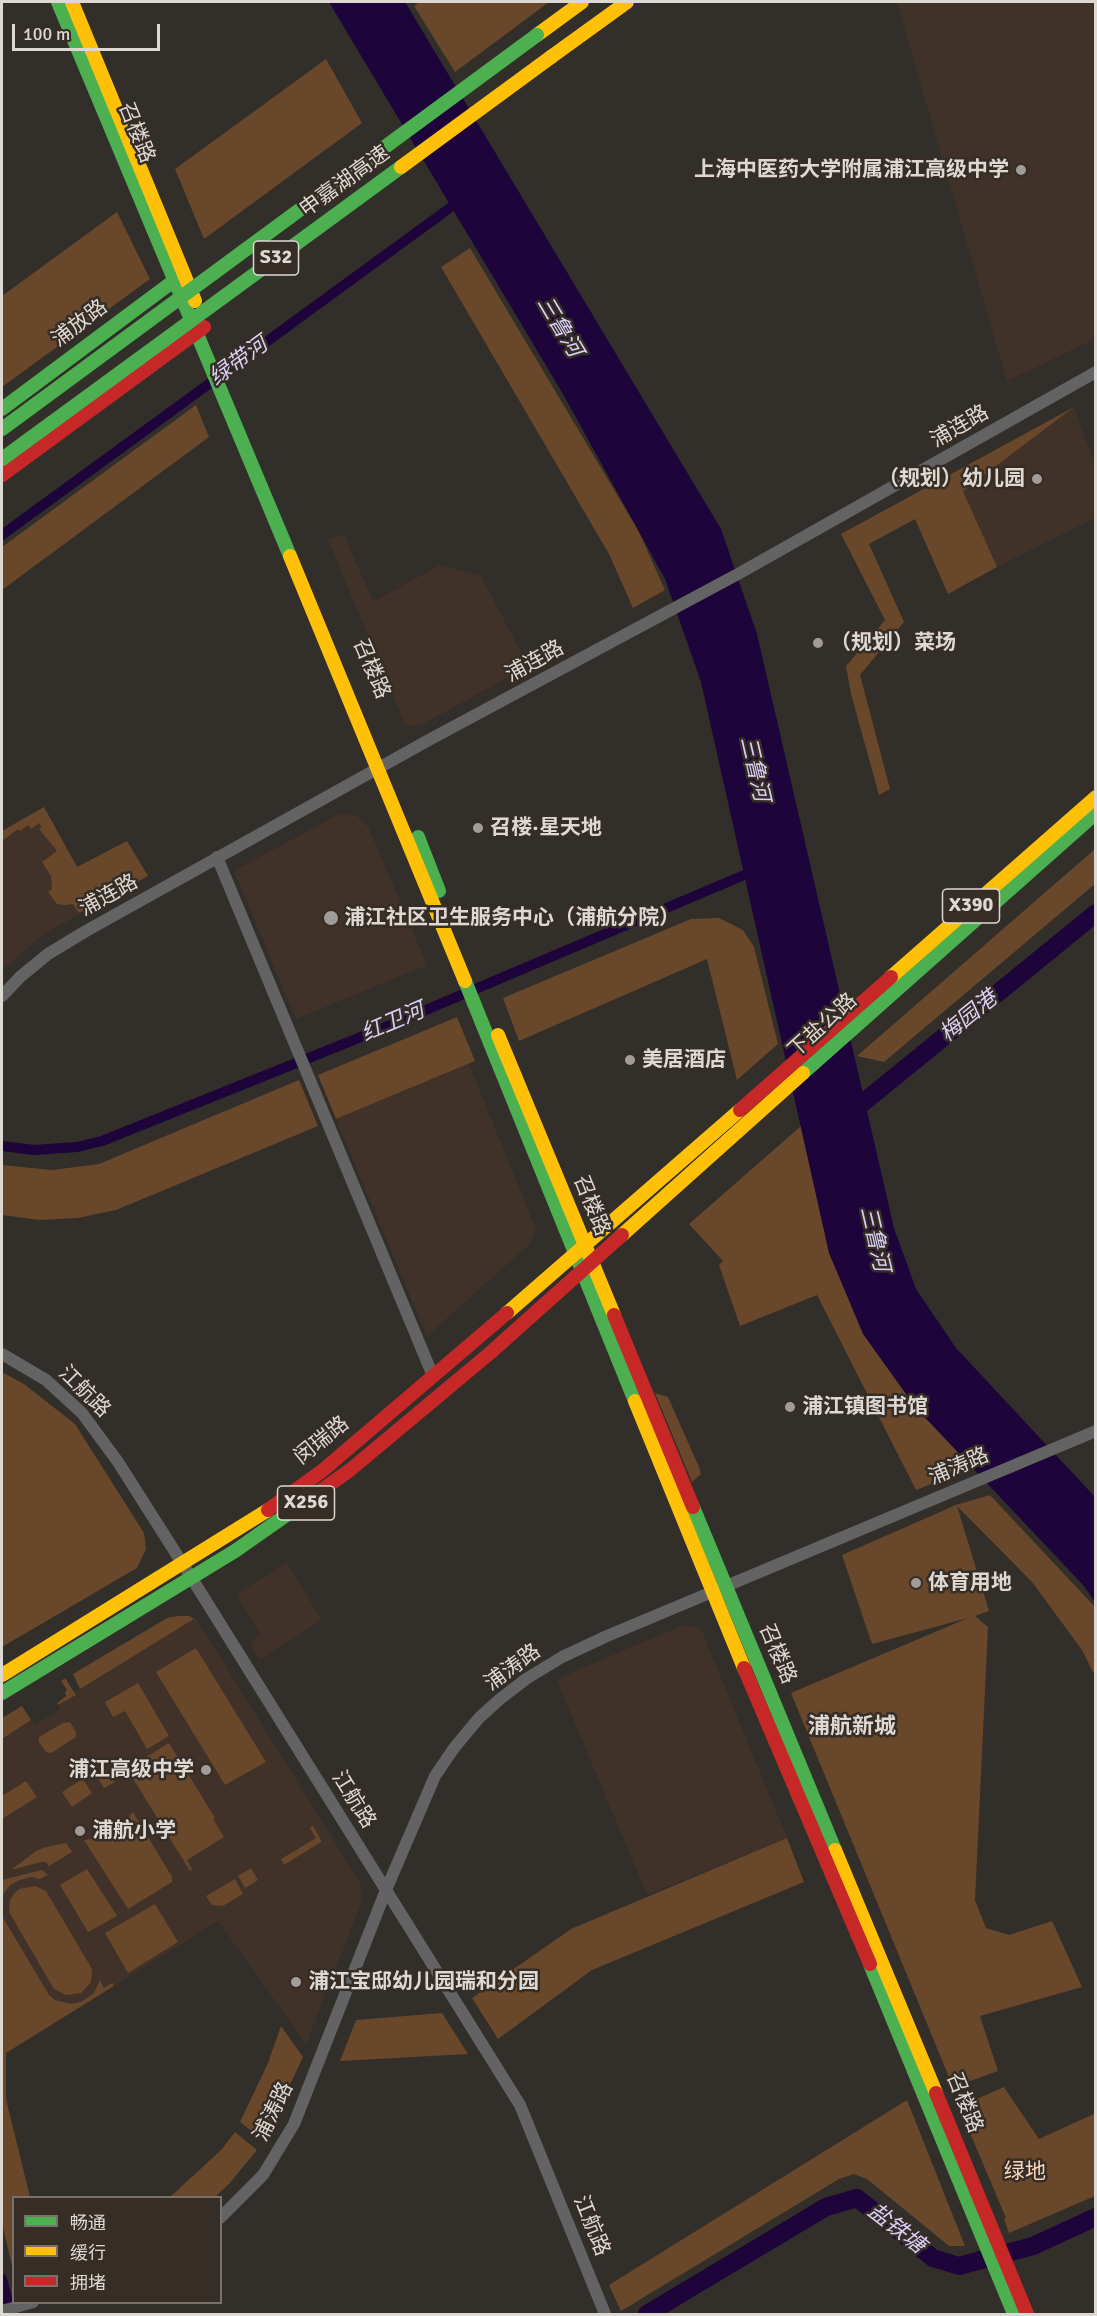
<!DOCTYPE html>
<meta charset="utf-8">
<style>
body{margin:0}
#map{position:relative;width:1097px;height:2316px;overflow:hidden;background:#322e2a;font-family:Signika,"Noto Sans SC",sans-serif}
canvas{display:block}
.frame{position:absolute;inset:0;border:3px solid #ded8d3;pointer-events:none}
.legend{position:absolute;left:12px;top:2196px;width:210px;height:108px;box-sizing:border-box;background:#362d26;border:2px solid #79716b;margin:0;padding:8px 10px;list-style:none;font-size:18px;color:#ded8d3}
.legend li{display:flex;align-items:center;gap:12px;height:30px}
.legend b{width:30px;border:2px solid #79716b}
.scale{position:absolute;left:12px;top:24px;width:148px;height:27px;box-sizing:border-box;border:3px solid #ded8d3;border-top:0;padding-left:8px;font-size:18px;line-height:21px;white-space:nowrap;color:#ded8d3;-webkit-text-stroke:4px #362d26;paint-order:stroke}
</style>
<div id="map">
<canvas width="1097" height="2316"></canvas>
<div class="frame"></div>
<ul class="legend">
<li><b style="height:8px;background:#4caf50"></b>畅通</li>
<li><b style="height:8px;background:#ffc107"></b>缓行</li>
<li><b style="height:8px;background:#c62828"></b>拥堵</li>
</ul>
<div class="scale">100 m</div>
</div>
<script>
const ctx = document.querySelector('canvas').getContext('2d');
ctx.lineJoin = 'round';
function paint(path, color) { ctx.fillStyle = color; ctx.fill(path, 'evenodd'); }
const poly = rows => new Path2D(rows.map(r => 'M' + r).join(''));
function strokePath(path, color, width, dash) { ctx.strokeStyle = color; ctx.lineWidth = width; ctx.lineCap = dash ? 'butt' : 'round'; ctx.setLineDash(dash || []); ctx.stroke(path); }
function label(font, color, halo, rows, align = 'center') {
  ctx.font = font + ' Signika,"Noto Sans SC",sans-serif'; ctx.lineWidth = 5; ctx.setLineDash([]); ctx.textBaseline = 'middle'; ctx.strokeStyle = halo; ctx.fillStyle = color; for (const [text, x, y, turn = 0] of rows) {
    ctx.save(); ctx.translate(x, y); ctx.rotate((+turn || 0) * Math.PI / 180); ctx.textAlign = isNaN(turn) ? turn : align; if (halo) ctx.strokeText(text, 0, 0); ctx.fillText(text, 0, 0); ctx.restore();
  }
}
paint(poly([
 [897,2,1095,2,1095,339,1007,381],
 [1074,407,1095,466,1095,518,997,567,963,491],
 [344,534,373,602,440,565,481,576,522,654,544,643,550,654,425,723,415,726,405,725,328,540],
 [44,807,98,903,40,937,9,965,2,966,2,831],
 [341,813,356,815,369,828,427,965,296,1019,234,871],
 [469,1064,535,1227,535,1234,530,1244,427,1336,336,1119],
 [287,1563,322,1620,260,1660,250,1644,260,1633,236,1594],
 [194,1619,199,1623,359,1881,362,1892,361,1904,306,2044,218,1921,6,2053,2,1932,2,1739,31,1720,35,1725,61,1709,58,1705,76,1695,74,1692],
 [683,1625,701,1629,787,1838,647,1895,557,1681,575,1671]
]), '#403228');
paint(poly([
 [419,2,549,2,455,72,414,6],
 [326,59,362,123,204,239,175,169],
 [117,212,150,279,2,387,2,296],
 [470,248,638,530,665,590,633,608,609,554,441,267],
 [196,405,209,437,2,590,2,547],
 [1074,407,963,491,997,567,948,594,915,519,869,544,904,622,860,675,890,789,879,795,851,694,846,666,885,620,841,534],
 [44,807,77,867,127,841,148,876,79,913,73,904,65,905,57,904,48,892,52,889,51,876,42,862,57,851,39,829,42,827,39,823,31,829,28,825,20,831,18,829,2,841,2,831],
 [1095,849,1095,884,884,1062,857,1056],
 [719,918,743,930,754,947,778,1044,737,1080,707,959,519,1041,503,998,691,919],
 [457,1017,475,1061,336,1119,318,1075],
 [299,1080,318,1126,116,1210,78,1218,39,1220,2,1215,2,1165,52,1170,99,1164],
 [801,1126,1010,1453,916,1490,817,1295,740,1326,719,1265,723,1261,689,1224],
 [2,1372,24,1384,75,1424,144,1533,146,1549,137,1568,2,1647],
 [655,1393,668,1397,699,1467,701,1474,692,1482],
 [990,1495,1095,1607,1096,1678,1082,1650,1032,1582,957,1506,989,1611,975,1616,988,1627,975,1900,986,1928,1009,1935,1052,1921,1082,1987,980,2016,998,2071,953,2087,791,1693,968,1618,872,1644,842,1555,956,1505],
 [178,1616,189,1616,196,1620,199,1623,194,1619,80,1689,73,1674,167,1618],
 [196,1648,266,1762,225,1785,156,1672],
 [65,1678,76,1695,58,1705,57,1703,66,1696,65,1692,67,1690,61,1681],
 [138,1683,169,1736,147,1749,125,1711,113,1717,105,1702],
 [22,1706,31,1720,2,1739,2,1718],
 [70,1722,76,1732,76,1737,51,1753,46,1752,39,1742,39,1737,63,1723],
 [169,1743,215,1818,213,1819,224,1837,187,1860,192,1869,190,1871,127,1769],
 [104,1767,115,1782,104,1788,95,1773],
 [83,1779,92,1793,72,1807,62,1792],
 [26,1781,37,1797,2,1819,2,1796],
 [133,1812,172,1877,172,1882,128,1909,84,1840,99,1838,112,1832,124,1823],
 [313,1826,321,1840,321,1842,284,1865,281,1859,316,1838,310,1828],
 [787,1838,804,1882,592,1970,498,2039,472,1998,571,1929],
 [66,1843,72,1852,49,1866,46,1862,41,1862,11,1870,36,1851,46,1847],
 [251,1868,258,1880,245,1888,238,1876],
 [87,1869,117,1916,88,1932,60,1885],
 [42,1870,48,1875,39,1879,31,1877,20,1880,10,1885,4,1893,2,1906,2,1880],
 [235,1879,243,1894,223,1906,212,1905,206,1896],
 [35,1886,46,1891,92,1969,91,1982,81,1993,66,1995,54,1989,9,1912,10,1900,14,1894,19,1889],
 [155,1904,178,1942,128,1973,105,1933],
 [2,1916,49,1995,55,2000,71,2004,81,2002,94,1993,100,1980,104,1988,112,1983,114,1986,6,2053,6,2099,30,2197,14,2198,13,2270,2,2223],
 [442,2013,468,2054,340,2061,356,2020],
 [281,2026,303,2057,265,2138,259,2137,240,2122,268,2063],
 [1004,2087,1039,2139,1096,2113,1095,2196,1009,2233,1004,2219,1006,2218,959,2107],
 [907,2100,965,2246,949,2246,867,2179,854,2174,839,2179,621,2311,609,2285],
 [235,2132,257,2150,229,2184,215,2197,170,2197,222,2149]
]), '#69472a');
paint(poly([
 [329,2,405,2,721,529,757,634,894,1228,916,1289,956,1348,1095,1497,1095,1602,1084,1586,916,1408,863,1334,829,1253,701,682,665,579,563,394]
]), '#1d043a');
strokePath(poly([
 [2,535,462,199],
 [2,1146,34,1150,77,1147,102,1141,381,1029,756,870],
 [2,2279,11,2314]
]), '#1d043a', 10);
strokePath(poly([
 [848,1115,1096,913],
 [647,2314,826,2207,857,2198,933,2258,959,2266,1033,2246,1096,2217]
]), '#1d043a', 18);
strokePath(poly([
 [217,857,433,1376],
 [2,996,20,977,48,954,86,931,427,741,738,574,1096,372],
 [2,1354,46,1380,82,1413,118,1462,191,1577,520,2105,605,2314],
 [220,2218,263,2175,294,2124,386,1890,435,1776,454,1748,479,1718,500,1699,526,1679,562,1657,607,1636,1096,1431],
 [2,2311,33,2302]
]), '#636363', 12);
strokePath(poly([
 [58,2,290,556],
 [2,409,183,274],
 [418,837,439,891],
 [465,981,635,1401],
 [803,1073,1096,813],
 [693,1507,835,1850],
 [2,1693,235,1551,322,1490],
 [870,1964,1014,2314]
]), '#4caf50', 14);
strokePath(poly([
 [72,2,195,301],
 [537,35,582,2],
 [551,57,627,2],
 [290,556,465,981],
 [891,977,1096,797],
 [498,1035,614,1315],
 [622,1235,803,1073],
 [507,1313,740,1110],
 [635,1401,744,1668],
 [2,1675,268,1510],
 [835,1850,936,2093]
]), '#ffc107', 14);
strokePath(poly([
 [2,475,204,327],
 [740,1110,891,977],
 [614,1315,693,1507],
 [322,1490,350,1470,490,1353,622,1235],
 [268,1510,322,1471,507,1313],
 [744,1668,870,1964],
 [936,2093,1027,2314]
]), '#c62828', 14);
strokePath(poly([
 [2,429,537,35],
 [2,459,401,167]
]), '#4caf50', 14);
strokePath(poly([
 [401,167,551,57]
]), '#ffc107', 14);
for (const [x, y, r, color] of [
 [1021,170,6,"#a29c98"],
 [1037,479,6,"#a29c98"],
 [818,643,6,"#a29c98"],
 [478,828,6,"#a29c98"],
 [331,918,8,"#a29c98"],
 [630,1060,6,"#a29c98"],
 [790,1407,6,"#a29c98"],
 [916,1583,6,"#a29c98"],
 [206,1770,6,"#a29c98"],
 [80,1831,6,"#a29c98"],
 [296,1982,6,"#a29c98"]
]) { const dot = new Path2D(); dot.arc(x, y, r, 0, 2 * Math.PI); ctx.fillStyle = color; ctx.fill(dot); strokePath(dot, '#362d26', 2); }
for (const [x, y, w] of [
 [276,258,45],
 [971,906,57],
 [306,1503,57]
]) { const box = new Path2D(); box.roundRect(x - w / 2, y - 17, w, 34, 4.5); ctx.fillStyle = '#362d26'; ctx.fill(box); strokePath(box, '#ded8d3', 1.5); }
label('bold 20px', '#ded8d3', null, [
 ["S32",276,258],
 ["X390",971,906],
 ["X256",306,1503]
]);
label('21px', '#ded8d3', '#362d26', [
 ["召楼路",136,133,68],
 ["申嘉湖高速",345,182,-36],
 ["浦放路",80,324,-37],
 ["浦连路",960,427,-30],
 ["浦连路",535,662,-29],
 ["召楼路",371,669,67],
 ["浦连路",109,896,-29],
 ["下盐公路",823,1026,-42],
 ["召楼路",591,1206,68],
 ["江航路",84,1392,45],
 ["闵瑞路",322,1441,-39],
 ["浦涛路",959,1467,-23],
 ["召楼路",777,1654,67],
 ["浦涛路",513,1668,-36],
 ["江航路",353,1800,58],
 ["召楼路",964,2103,68],
 ["浦涛路",274,2112,-64],
 ["江航路",591,2226,68]
]);
label('bold 21px', '#ded8d3', '#362d26', [
 ["上海中医药大学附属浦江高级中学",1009,170,"right"],
 ["（规划）幼儿园",1025,479,"right"],
 ["（规划）菜场",830,643],
 ["召楼·星天地",490,828],
 ["浦江社区卫生服务中心（浦航分院）",344,918],
 ["美居酒店",642,1060],
 ["浦江镇图书馆",802,1407],
 ["体育用地",928,1583],
 ["浦江高级中学",194,1770,"right"],
 ["浦航小学",92,1831],
 ["浦江宝邸幼儿园瑞和分园",308,1982]
], 'left');
label('21px', '#fbd7bc', '#362d26', [
 ["绿地",1025,2172]
]);
label('italic 22px', '#d9d0f7', '#362d26', [
 ["三鲁河",559,327,59],
 ["绿带河",239,362,-36],
 ["三鲁河",754,769,77],
 ["梅园港",969,1017,-39],
 ["红卫河",393,1023,-23],
 ["三鲁河",874,1239,77],
 ["盐铁塘",896,2229,38]
]);
label('bold 22px', '#ded8d3', '#362d26', [
 ["浦航新城",852,1727]
]);
</script>
